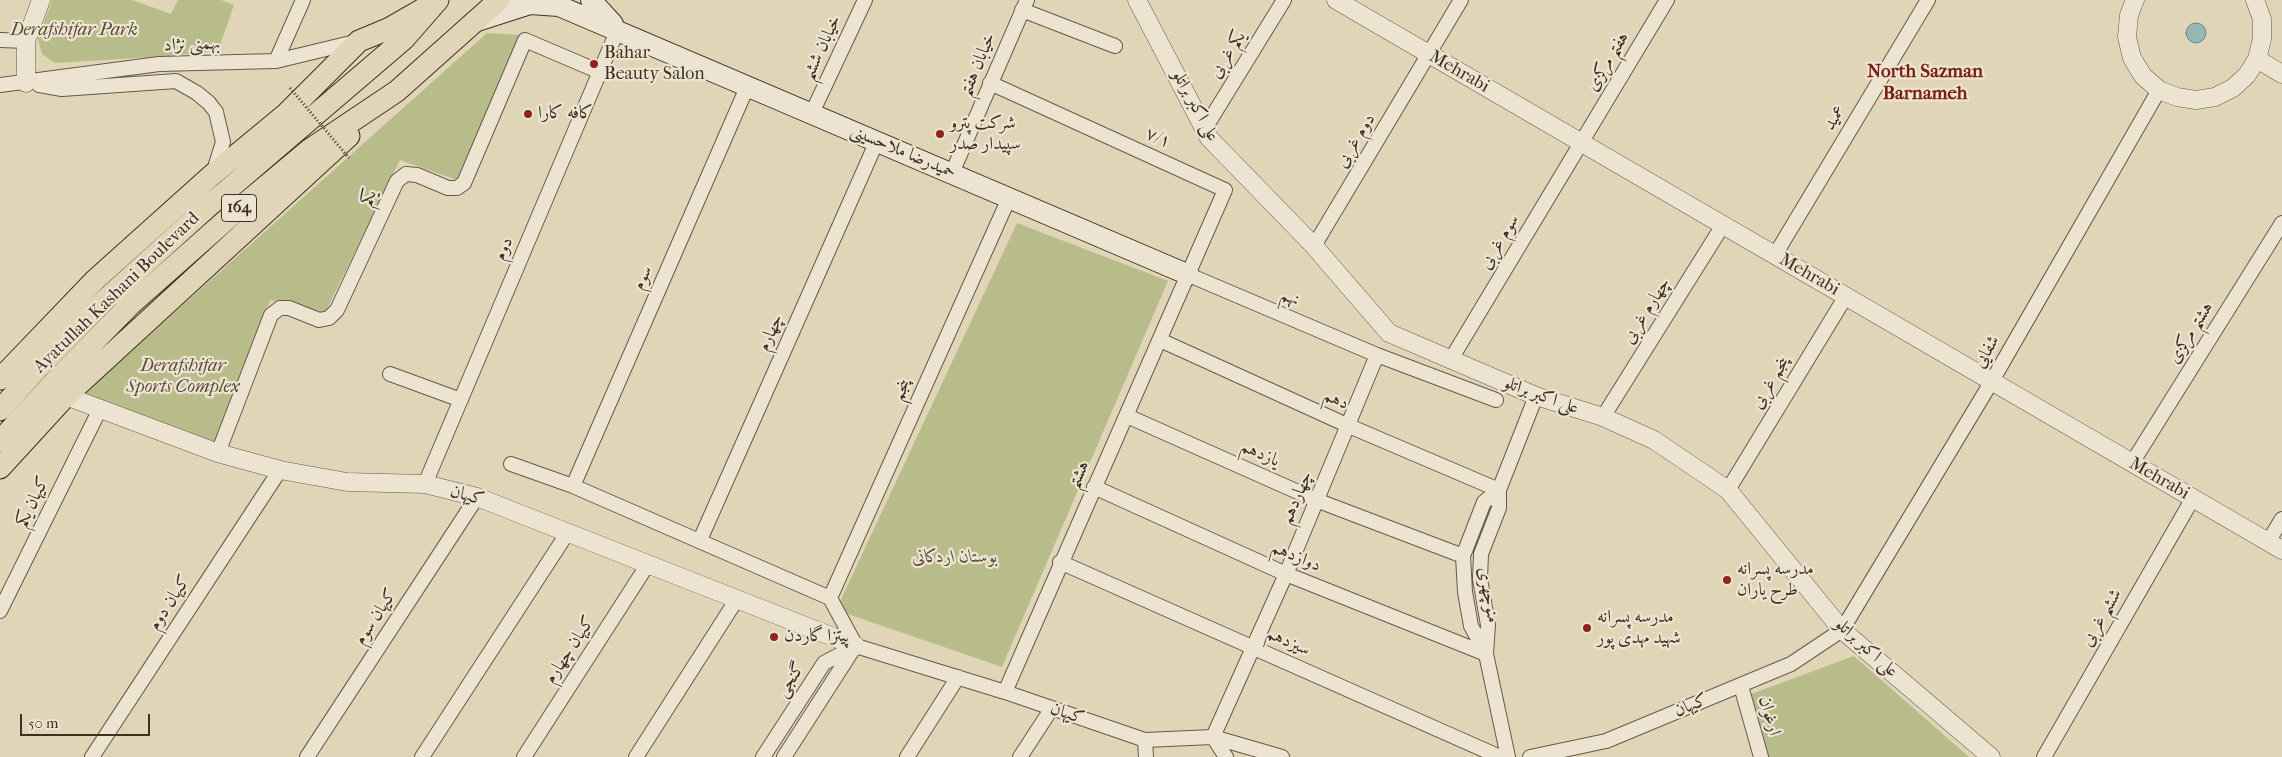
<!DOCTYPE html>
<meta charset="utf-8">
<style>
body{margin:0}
#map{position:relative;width:2282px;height:757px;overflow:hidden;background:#e1d5b8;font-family:"IM FELL French Canon",serif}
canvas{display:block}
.scale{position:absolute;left:20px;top:714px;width:130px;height:22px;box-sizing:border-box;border:2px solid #3f2f22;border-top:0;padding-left:6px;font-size:15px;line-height:18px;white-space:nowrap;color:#3f2f22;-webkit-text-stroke:4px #ece4d1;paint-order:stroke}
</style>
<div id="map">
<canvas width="2282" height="757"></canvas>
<div class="scale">50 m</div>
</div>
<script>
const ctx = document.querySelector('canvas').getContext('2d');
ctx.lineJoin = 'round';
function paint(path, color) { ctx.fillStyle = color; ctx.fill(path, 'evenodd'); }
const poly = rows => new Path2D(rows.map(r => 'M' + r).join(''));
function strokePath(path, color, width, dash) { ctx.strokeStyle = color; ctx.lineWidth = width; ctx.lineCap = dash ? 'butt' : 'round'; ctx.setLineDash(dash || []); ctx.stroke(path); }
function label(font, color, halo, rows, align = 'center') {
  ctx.font = font + ' "IM FELL French Canon",Amiri,serif'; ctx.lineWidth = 4.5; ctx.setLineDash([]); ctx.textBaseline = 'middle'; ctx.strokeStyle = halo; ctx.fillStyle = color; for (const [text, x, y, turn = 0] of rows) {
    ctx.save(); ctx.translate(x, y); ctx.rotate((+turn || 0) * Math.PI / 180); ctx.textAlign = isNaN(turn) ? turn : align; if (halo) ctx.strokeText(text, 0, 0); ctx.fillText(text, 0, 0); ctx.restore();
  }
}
paint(poly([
 [52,0,132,0,171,14,178,0,221,0,234,5,218,51,169,56,55,63,42,54,38,39],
 [487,33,520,35,457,180,400,160,325,313,270,300,214,446,81,396],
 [1017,223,1168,281,1002,667,836,610],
 [1854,656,1969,757,1768,757,1751,694]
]), '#b8bc8b');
const water = poly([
 '2186 33a10 10 0 1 1 20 0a10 10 0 1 1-20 0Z'
]);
paint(water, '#95b8b5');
strokePath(water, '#73817a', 1);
const minor = poly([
 [1022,10,1115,46],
 [0,40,26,41],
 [276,61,303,0],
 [990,83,1225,190,1005,692],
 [0,85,159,64,276,61,355,42],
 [39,85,62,89,176,81,197,93,209,103,216,112,223,142,213,174],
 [812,113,865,0],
 [1204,130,1284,0],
 [952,173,1027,0],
 [1314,246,1461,0],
 [1775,255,1928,0],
 [1189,275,1377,355,1496,400],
 [1160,340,1349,426,1499,490],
 [1450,361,1667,0],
 [390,374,461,400],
 [1127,416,1316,500,1463,556],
 [1603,417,1723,225],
 [218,453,271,315,280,308,289,308,319,320,329,318,337,310,397,181,406,174,417,175,448,188,457,188,464,183,525,40,600,72],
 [2132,463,2282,223],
 [511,464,573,486,830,598,856,646,1005,692,1145,740,1213,737,1282,757],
 [425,484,618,29],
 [573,486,748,85],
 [1094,487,1286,574,1486,654],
 [1499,490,1484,502,1463,556,1465,592,1471,626,1486,654,1508,757],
 [1728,490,1846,296],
 [700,540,877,141],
 [2268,542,2282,519],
 [1060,562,1500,757],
 [830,598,1009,198],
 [0,611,100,409],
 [1486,654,1488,625,1480,579,1481,554,1499,508,1499,490,1536,396],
 [1741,686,1761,757],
 [1213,737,1286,574,1377,355],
 [1213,737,1226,757],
 [1145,740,1146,757],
 [92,757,280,470],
 [307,757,477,497],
 [422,757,568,532],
 [524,757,648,564],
 [636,757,737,599],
 [763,757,824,663,856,646],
 [784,757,854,648],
 [907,757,958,677],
 [1020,757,1052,708],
 [1530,757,1606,741,1791,664,1842,630,1992,381,2159,90],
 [2044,757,2193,498]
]);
const tertiary = poly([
 [1137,0,1209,138,1314,246,1389,333,1536,396,1603,417,1654,440,1728,490,1842,630,1991,757],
 [1336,0,2282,550],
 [2135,0,2129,15,2127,37,2132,58,2143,76,2159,90,2177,97,2196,100,2215,97,2233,88,2247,75,2257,59,2262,39,2262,19,2255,0],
 [2257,59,2282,74],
 [26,83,26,41,41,0],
 [66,396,218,453,280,470,347,482,425,484,477,497,856,646]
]);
const secondary = poly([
 [591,0,613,24],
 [474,22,530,4,559,6,1189,275]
]);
const primary = poly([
 [0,379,95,280,212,175,287,113,359,41,388,29,423,9],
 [0,410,39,367,107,298,211,204,404,39,438,0],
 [0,441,55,381,130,305,242,206,309,150,397,91,499,0],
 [0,468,66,396,349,136]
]);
strokePath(minor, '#685848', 16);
strokePath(tertiary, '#685848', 19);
strokePath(secondary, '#3f2f22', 22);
strokePath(primary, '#3f2f22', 23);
strokePath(minor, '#ece4d1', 14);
strokePath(tertiary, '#ece4d1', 18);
strokePath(secondary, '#ece4d1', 20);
strokePath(primary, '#e1d5b8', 21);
strokePath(poly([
 [290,88,349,158]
]), '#3f2f22', 3, [1, 2.5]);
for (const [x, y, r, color] of [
 [594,64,5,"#8f2418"],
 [528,114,5,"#8f2418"],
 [940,134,5,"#8f2418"],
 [1727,580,5,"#8f2418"],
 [1587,628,5,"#8f2418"],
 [774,637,5,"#8f2418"]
]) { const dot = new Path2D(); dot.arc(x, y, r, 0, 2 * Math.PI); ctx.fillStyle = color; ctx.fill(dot); strokePath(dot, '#ece4d1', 2); }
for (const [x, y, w] of [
 [239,208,35]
]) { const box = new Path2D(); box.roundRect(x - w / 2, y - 13.5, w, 27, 4); ctx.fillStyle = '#ece4d1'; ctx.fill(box); strokePath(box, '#3f2f22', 1); }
label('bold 16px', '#3f2f22', null, [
 ["164",239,208]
]);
label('italic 18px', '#574b37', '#ece4d1', [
 ["Derafshifar Park",74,31],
 ["Derafshifar",183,367],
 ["Sports Complex",183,388],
 ["بوستان اردکانی",955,558]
]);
label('18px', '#3f2f22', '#ece4d1', [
 ["بهمنی نژاد",192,45,-2],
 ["خیابان ششم",822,48,-65],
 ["یکم غربی",1228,55,-58],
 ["هفتم مرکزی",1608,62,-59],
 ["خیابان هفتم",978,65,-67],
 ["Mehrabi",1459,72,30],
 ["علی اکبر براتلو",1195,106,61],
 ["عمید",1835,118,-59],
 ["۷/۱",1158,138,24],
 ["دوم غربی",1356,141,-59],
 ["حمیدرضا ملاحسینی",903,152,23],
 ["یکم",369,198,-65],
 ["سوم غربی",1500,242,-59],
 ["دوم",504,249,-67],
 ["Mehrabi",1809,275,30],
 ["سوم",643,278,-66],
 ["Ayatullah Kashani Boulevard",117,293,-44],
 ["نهم",1290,298,23],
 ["چهارم غربی",1647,311,-58],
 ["چهارم",771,333,-66],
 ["هشتم مرکزی",2191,333,-58],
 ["شفایی",1987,352,-60],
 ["پنجم غربی",1771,383,-59],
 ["پنجم",902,390,-66],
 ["علی اکبر براتلو",1541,396,20],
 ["دهم",1336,400,24],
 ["یازدهم",1260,454,24],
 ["هشتم",1079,475,-65],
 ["Mehrabi",2159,479,30],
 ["کیهان",467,496,16],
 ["چهاردهم",1297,498,-67],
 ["کیهان یکم",33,502,-64],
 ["دوازدهم",1296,557,23],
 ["منوچهری",1488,595,80],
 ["کیهان دوم",170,603,-57],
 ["کیهان سوم",376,617,-57],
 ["ششم غربی",2102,618,-60],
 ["سیزدهم",1288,642,24],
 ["علی اکبر براتلو",1866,648,42],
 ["کیهان چهارم",570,650,-57],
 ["گنجی",791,680,-57],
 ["کیهان",1691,706,-22],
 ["کیهان",1067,714,19],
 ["ارغوان",1769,716,74]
]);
label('18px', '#3f2f22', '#ece4d1', [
 ["Bahar",604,54],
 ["Beauty Salon",604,75],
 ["کافه کارا",538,114],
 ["شرکت پترو",950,124],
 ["سپیدار صدر",950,145],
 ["مدرسه پسرانه",1737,570],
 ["طرح یاران",1737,591],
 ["مدرسه پسرانه",1597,618],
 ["شهید مهدی پور",1597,639],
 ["پیتزا گاردن",784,637]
], 'left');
label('bold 19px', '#7a1f14', '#ece4d1', [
 ["North Sazman",1925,72],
 ["Barnameh",1925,94]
]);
</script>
